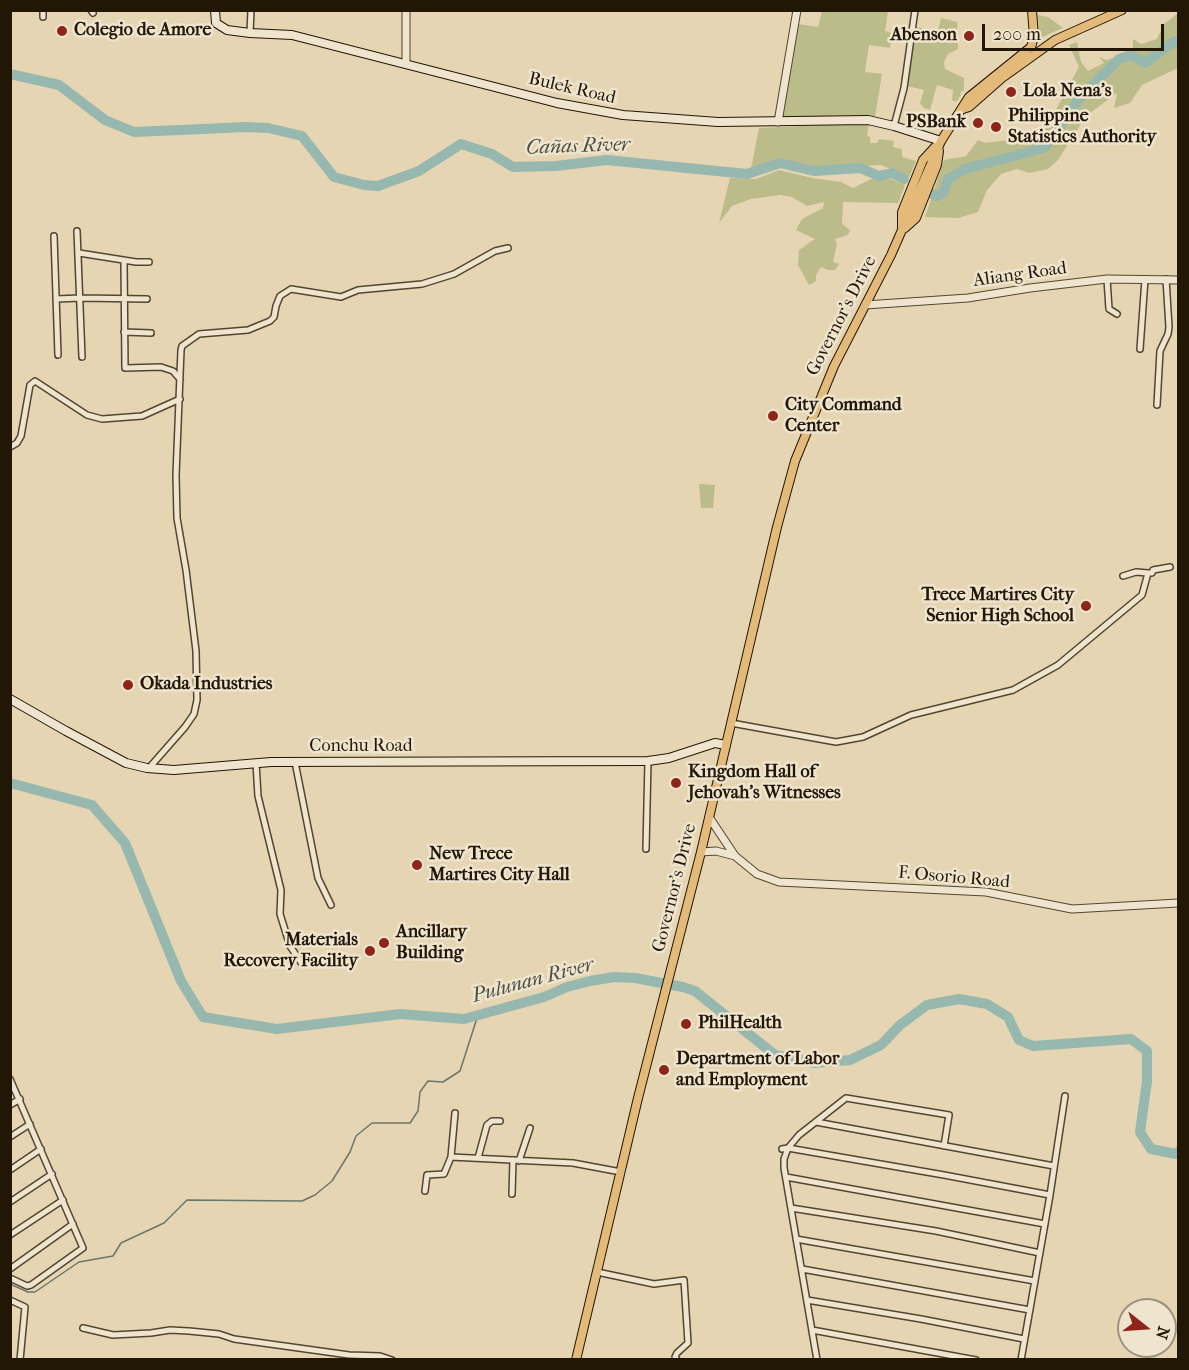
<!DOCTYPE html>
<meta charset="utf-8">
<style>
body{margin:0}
#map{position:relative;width:1189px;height:1370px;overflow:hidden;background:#e6d5b3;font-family:"IM FELL French Canon",serif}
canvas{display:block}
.frame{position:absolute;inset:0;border:12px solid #221605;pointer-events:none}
.north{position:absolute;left:1117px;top:1298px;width:60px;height:60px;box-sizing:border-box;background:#efe4ce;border:2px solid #9d927e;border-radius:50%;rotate:107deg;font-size:16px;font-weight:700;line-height:24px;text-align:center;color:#221605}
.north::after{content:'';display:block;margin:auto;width:21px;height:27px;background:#8f2418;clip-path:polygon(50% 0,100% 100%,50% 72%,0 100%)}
.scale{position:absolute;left:982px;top:24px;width:182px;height:27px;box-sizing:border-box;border:3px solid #221605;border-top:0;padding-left:8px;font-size:18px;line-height:21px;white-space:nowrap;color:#221605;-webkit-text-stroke:4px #efe4ce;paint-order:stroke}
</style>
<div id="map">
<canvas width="1189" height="1370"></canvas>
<div class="frame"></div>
<div class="north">N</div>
<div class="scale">200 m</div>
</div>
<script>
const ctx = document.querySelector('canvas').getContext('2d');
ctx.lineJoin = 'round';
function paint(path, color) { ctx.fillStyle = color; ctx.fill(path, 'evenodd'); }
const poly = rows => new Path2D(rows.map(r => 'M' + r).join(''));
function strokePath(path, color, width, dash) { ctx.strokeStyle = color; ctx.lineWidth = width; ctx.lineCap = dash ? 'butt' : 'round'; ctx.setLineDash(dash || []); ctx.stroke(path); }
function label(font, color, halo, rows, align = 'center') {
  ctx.font = font + ' "IM FELL French Canon",serif'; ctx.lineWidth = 5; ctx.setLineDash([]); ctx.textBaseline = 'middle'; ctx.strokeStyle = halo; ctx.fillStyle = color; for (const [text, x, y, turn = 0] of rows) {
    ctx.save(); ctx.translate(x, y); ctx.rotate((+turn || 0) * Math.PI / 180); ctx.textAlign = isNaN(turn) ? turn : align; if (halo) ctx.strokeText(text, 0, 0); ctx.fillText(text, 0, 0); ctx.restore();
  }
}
paint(poly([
 [822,11,888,11,885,31,892,33,890,48,869,45,865,72,882,74,875,117,865,115,783,117,798,24,818,27],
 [1178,13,1178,68,1142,85,1130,103,1114,108,1117,93,1086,116,1058,160,1048,169,1029,173,1017,169,1001,174,987,190,978,212,958,218,925,217,944,160,966,156,978,140,985,143,1031,137,1044,132,1079,67,1069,45,1077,42,1081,62,1088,71,1104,63,1099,57,1107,60,1130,52,1133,49,1133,39,1141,44,1157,39,1164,24],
 [1038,15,1048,17,1063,28,1042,37,1039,33],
 [941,18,957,22,958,49,948,54,944,62,945,69,964,78,964,90,960,93,961,95,956,102,952,100,953,90,937,85,930,110,924,108,920,103,924,90,907,86,916,27,938,31],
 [844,124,869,124,867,136,870,137,870,143,877,143,879,139,894,141,893,147,902,149,902,157,916,161,909,177,881,165,814,169,785,160,774,160,751,169,759,128],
 [779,170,812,178,841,182,853,188,871,179,891,179,905,185,898,203,843,202,842,224,850,230,848,235,835,239,837,244,833,262,839,264,835,270,828,270,821,267,816,275,816,281,809,285,798,265,799,250,815,239,796,230,802,219,823,208,824,202,807,206,792,197,780,195,751,199,732,206,719,223,730,178,756,179],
 [699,484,715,485,713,508,701,508]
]), '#bbbc89');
strokePath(poly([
 [10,1284,28,1292,35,1292,79,1262,113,1256,121,1243,164,1223,187,1200,302,1201,315,1195,332,1181,350,1152,356,1136,372,1123,410,1123,418,1111,420,1092,428,1081,443,1082,460,1071,478,1015]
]), '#68776b', 1.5);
strokePath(poly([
 [10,74,59,85,105,120,134,132,247,127,268,128,302,136,334,177,364,185,378,186,419,171,461,144,492,154,513,167,556,166,607,160,747,174,780,163,814,171,860,168,879,176,892,173,904,179],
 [932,194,937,196,943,193,948,179,965,169,1044,148,1079,99,1119,59,1131,55,1145,63,1173,42,1178,41],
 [10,783,92,805,125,843,181,981,203,1017,277,1029,400,1014,464,1019,544,997,567,987,590,981,614,977,635,978,683,987,695,991,775,1055,815,1063,850,1060,881,1045,900,1025,927,1005,959,999,987,1004,1008,1017,1019,1040,1033,1046,1131,1039,1147,1051,1147,1081,1140,1132,1151,1149,1176,1154,1178,1152]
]), '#96b8af', 10);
const minor = poly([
 [91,10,93,13],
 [43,17,43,10],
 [250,33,251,10],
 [894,126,904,88,915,10],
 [77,231,82,357],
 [54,236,58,355],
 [79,253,136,262,149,262],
 [124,261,125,368,161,367,173,371,180,379],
 [1107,279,1109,309,1117,314],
 [56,299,80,298,147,299],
 [124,332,151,333],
 [1140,349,1145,279],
 [1157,405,1160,351,1168,334,1169,327,1166,279],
 [10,447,17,443,21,436,30,385,35,381,87,415,102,419,142,416,180,399],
 [1123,576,1136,572,1148,573],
 [731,723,836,742,863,737,911,715,1013,690,1058,665,1142,595,1148,573,1152,573,1153,570,1170,567],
 [295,762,318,878,331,905],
 [256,763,258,796,281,890,280,914,290,946,302,964],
 [149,768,185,727,194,714,197,700,196,651,186,570,177,518,176,475,181,350,182,346,199,334,248,330,270,321,274,317,276,306,280,296,291,289,341,297,358,290,422,284,454,274,495,251,508,248],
 [646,849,648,761],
 [10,1079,83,1248,31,1285,27,1286,10,1278],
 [10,1105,20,1099],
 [816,1122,1054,1166],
 [10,1137,30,1124],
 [782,1149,788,1148,944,1175,1050,1195],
 [451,1157,455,1113],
 [478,1158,487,1125,492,1121,500,1121],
 [519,1161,530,1128],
 [10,1170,41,1149],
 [786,1177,1045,1224],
 [425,1191,427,1175,444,1174,451,1157,573,1163,621,1172],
 [512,1194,513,1160],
 [10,1202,52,1174],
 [791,1208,936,1231,1040,1253],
 [10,1235,63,1200],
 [796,1239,1035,1281],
 [10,1269,73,1224],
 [802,1269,1030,1310],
 [597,1272,654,1284,684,1280,688,1343,677,1353,675,1357,677,1360],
 [10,1300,25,1307,20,1360],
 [807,1300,921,1319,1024,1339],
 [83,1328,113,1335,151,1333,170,1330,189,1331,219,1334,234,1339,349,1355,380,1356,392,1360],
 [812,1330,976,1360],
 [817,1360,784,1168,784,1159,788,1148,799,1135,846,1098,949,1115,944,1146],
 [1021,1360,1050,1195,1065,1096]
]);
const tertiary = poly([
 [406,63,406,10],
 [778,122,797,10],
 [865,305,968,298,1030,288,1107,279,1178,280],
 [709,817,735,856,757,874,779,882,986,892,1072,909,1178,903],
 [701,852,716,851,735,856]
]);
const secondary = poly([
 [215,10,216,23,227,30,250,33,292,35,557,103,623,115,718,122,868,120,894,126,941,141],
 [10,699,66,731,126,763,147,768,174,770,271,762,648,761,669,758,715,743,726,745]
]);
const primary = poly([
 [963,109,969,107,1002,78,1055,40,1122,10],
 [902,227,902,212,923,160,935,147],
 [905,228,916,218,937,165,939,151],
 [576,1360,638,1098,701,852,777,527,795,461,834,366,891,255,941,141,969,97,1031,47,1034,37,1032,10]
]);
strokePath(minor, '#534630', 8);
strokePath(tertiary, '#534630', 9);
strokePath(secondary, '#221605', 10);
strokePath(primary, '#221605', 10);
strokePath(minor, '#efe4ce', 5);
strokePath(tertiary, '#efe4ce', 7);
strokePath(secondary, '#efe4ce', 8);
strokePath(primary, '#e3ba7a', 8);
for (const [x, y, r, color] of [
 [62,31,6,"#8f2418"],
 [969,36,6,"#8f2418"],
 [1011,92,6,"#8f2418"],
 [978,123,6,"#8f2418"],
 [996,127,6,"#8f2418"],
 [773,416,6,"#8f2418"],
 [1086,606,6,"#8f2418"],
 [128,685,6,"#8f2418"],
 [676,783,6,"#8f2418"],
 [417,865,6,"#8f2418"],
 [384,943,6,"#8f2418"],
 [370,951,6,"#8f2418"],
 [686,1024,6,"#8f2418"],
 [664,1070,6,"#8f2418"]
]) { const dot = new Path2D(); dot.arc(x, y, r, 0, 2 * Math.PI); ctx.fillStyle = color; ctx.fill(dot); strokePath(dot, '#efe4ce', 2); }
label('bold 18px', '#221605', '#efe4ce', [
 ["Colegio de Amore",74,31],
 ["Abenson",957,36,"right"],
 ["Lola Nena's",1023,92],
 ["Philippine",1008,117],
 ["Statistics Authority",1008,138],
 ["PSBank",966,123,"right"],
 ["City Command",785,406],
 ["Center",785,427],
 ["Trece Martires City",1074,596,"right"],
 ["Senior High School",1074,617,"right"],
 ["Okada Industries",140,685],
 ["Kingdom Hall of",688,773],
 ["Jehovah's Witnesses",688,794],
 ["New Trece",429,855],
 ["Martires City Hall",429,876],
 ["Ancillary",396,933],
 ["Building",396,954],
 ["Materials",358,941,"right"],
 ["Recovery Facility",358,962,"right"],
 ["PhilHealth",698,1024],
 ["Department of Labor",676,1060],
 ["and Employment",676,1081]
], 'left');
label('18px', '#221605', '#efe4ce', [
 ["Bulek Road",572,89,13],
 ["Aliang Road",1020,275,-8],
 ["Governor's Drive",842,316,-63],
 ["Conchu Road",361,747],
 ["F. Osorio Road",954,878,5],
 ["Governor's Drive",675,888,-76]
]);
label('italic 20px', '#4b4f40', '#efe4ce', [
 ["Cañas River",578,147,-2],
 ["Pulunan River",533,981,-15]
]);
</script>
